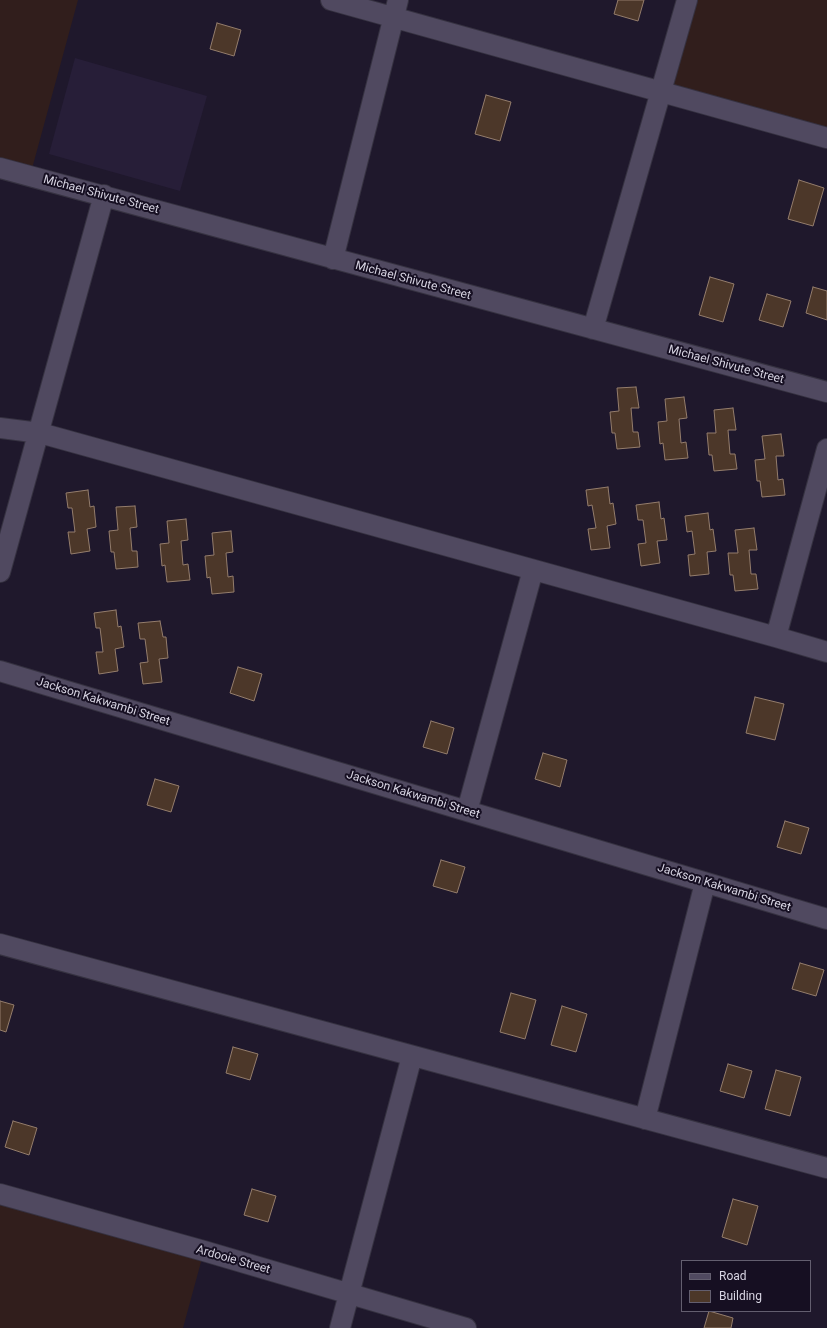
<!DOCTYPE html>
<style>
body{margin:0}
#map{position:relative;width:827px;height:1328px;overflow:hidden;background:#1f182c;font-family:Roboto,sans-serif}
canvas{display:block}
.legend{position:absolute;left:681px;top:1260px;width:130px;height:52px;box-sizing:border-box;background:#160f22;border:1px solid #635e6f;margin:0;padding:5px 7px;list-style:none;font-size:12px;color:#d7d4e2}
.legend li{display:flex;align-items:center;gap:8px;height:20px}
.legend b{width:20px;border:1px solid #635e6f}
</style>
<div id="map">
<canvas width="827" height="1328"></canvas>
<ul class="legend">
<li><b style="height:5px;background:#504960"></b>Road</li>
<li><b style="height:11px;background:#4c3729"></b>Building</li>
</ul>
</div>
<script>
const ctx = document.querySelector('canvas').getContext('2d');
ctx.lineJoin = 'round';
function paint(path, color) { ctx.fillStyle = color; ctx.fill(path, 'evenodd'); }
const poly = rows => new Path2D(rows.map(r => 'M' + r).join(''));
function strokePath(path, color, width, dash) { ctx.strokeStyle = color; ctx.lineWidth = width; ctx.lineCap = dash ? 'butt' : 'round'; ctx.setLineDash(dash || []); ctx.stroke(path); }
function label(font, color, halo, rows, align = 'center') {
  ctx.font = font + ' Roboto,sans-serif'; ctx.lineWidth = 4; ctx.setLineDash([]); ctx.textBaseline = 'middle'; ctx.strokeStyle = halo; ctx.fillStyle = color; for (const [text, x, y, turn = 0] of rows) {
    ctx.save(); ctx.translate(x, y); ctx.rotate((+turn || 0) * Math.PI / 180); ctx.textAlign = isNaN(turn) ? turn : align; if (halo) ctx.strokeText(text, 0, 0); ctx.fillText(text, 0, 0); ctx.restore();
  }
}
paint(poly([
 [75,58,207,96,180,191,49,154]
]), '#271e38');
paint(poly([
 [0,0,78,0,30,176,0,168],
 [687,0,827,0,827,138,660,91],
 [0,1194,204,1251,183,1328,0,1328]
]), '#311e1c');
const building = poly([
 [618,0,644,0,638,21,614,14,618,0],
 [217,23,241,30,234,56,210,49,217,23],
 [486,95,511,102,500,141,475,134,486,95],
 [799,180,824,188,813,226,788,219,799,180],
 [710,277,734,284,723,322,699,315,710,277],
 [813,287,827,291,827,320,806,313,813,287],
 [767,294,791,301,783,327,759,320,767,294],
 [636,387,639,408,631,408,633,432,638,432,640,447,617,449,615,433,612,433,610,412,619,411,617,388,636,387],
 [684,397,687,418,679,419,681,443,686,442,688,458,665,460,663,443,660,444,658,422,667,421,665,399,684,397],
 [733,408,736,430,728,430,730,454,735,454,737,469,714,471,712,455,709,455,707,433,716,433,714,410,733,408],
 [781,434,784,456,776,456,778,480,783,479,785,495,762,497,760,481,757,481,755,460,765,459,762,436,781,434],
 [608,487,610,504,613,503,616,524,607,526,610,548,591,550,588,529,596,528,592,505,588,506,586,490,608,487],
 [88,490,90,507,94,506,96,527,87,529,90,551,71,554,68,532,75,532,72,508,68,508,66,493,88,490],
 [659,502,661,519,664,518,667,540,657,541,660,563,641,566,638,544,646,543,643,520,638,520,636,505,659,502],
 [135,506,137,527,130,528,132,551,137,551,138,567,116,569,114,552,111,552,109,531,118,530,116,507,135,506],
 [708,513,710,530,713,529,716,551,707,552,709,574,690,576,688,555,695,554,692,531,687,532,685,516,708,513],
 [186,519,188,540,181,541,183,565,188,564,190,580,167,582,165,565,162,566,160,544,169,543,167,521,186,519],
 [754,528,757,550,749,550,751,574,756,574,758,589,735,591,733,575,730,575,728,553,738,553,735,530,754,528],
 [231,531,233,552,226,553,228,577,233,576,234,592,212,594,210,577,207,578,205,556,214,555,212,533,231,531],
 [116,610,118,627,121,626,124,647,115,649,118,671,99,674,96,652,103,652,100,628,96,628,94,613,116,610],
 [160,621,163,637,166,637,168,658,159,659,162,682,143,684,140,663,148,662,145,639,140,639,138,623,160,621],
 [238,667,262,674,254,701,230,693,238,667],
 [755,697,784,704,775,740,746,733,755,697],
 [431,721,454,728,447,754,423,747,431,721],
 [543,753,567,760,560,787,535,779,543,753],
 [155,779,179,786,171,812,147,805,155,779],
 [785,821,809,828,801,854,777,847,785,821],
 [441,860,465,867,457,893,433,886,441,860],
 [800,963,824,970,816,996,792,989,800,963],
 [511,993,536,1000,525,1039,500,1032,511,993],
 [0,1001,14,1005,6,1032,0,1030,0,1001],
 [562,1006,587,1014,576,1052,551,1045,562,1006],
 [233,1047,258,1054,250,1080,226,1073,233,1047],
 [728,1064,752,1071,744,1098,720,1091,728,1064],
 [776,1070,801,1077,790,1116,765,1109,776,1070],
 [13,1121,37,1128,29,1155,5,1147,13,1121],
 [252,1189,276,1196,268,1222,244,1215,252,1189],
 [733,1199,758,1206,747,1245,722,1237,733,1199],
 [709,1311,733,1318,731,1328,704,1328,709,1311]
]);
paint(building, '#4c3729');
strokePath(building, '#947d6c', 1);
const street = poly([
 [331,0,827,138],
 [0,168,827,392],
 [333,259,398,0],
 [593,329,687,0],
 [0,428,40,433,776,637,827,652],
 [0,572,104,195],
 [776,637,827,449],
 [0,671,827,919],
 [467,811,533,570],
 [0,944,827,1168],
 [645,1119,705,883],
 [0,1194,204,1251,466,1328],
 [340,1328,412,1056]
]);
strokePath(street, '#363241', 22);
strokePath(street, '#504960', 20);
label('12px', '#d7d4e2', '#160f22', [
 ["Michael Shivute Street",101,195,15],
 ["Michael Shivute Street",413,281,15],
 ["Michael Shivute Street",726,365,15],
 ["Jackson Kakwambi Street",103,702,17],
 ["Jackson Kakwambi Street",413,795,17],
 ["Jackson Kakwambi Street",724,888,17],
 ["Ardooie Street",233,1260,16]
]);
</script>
